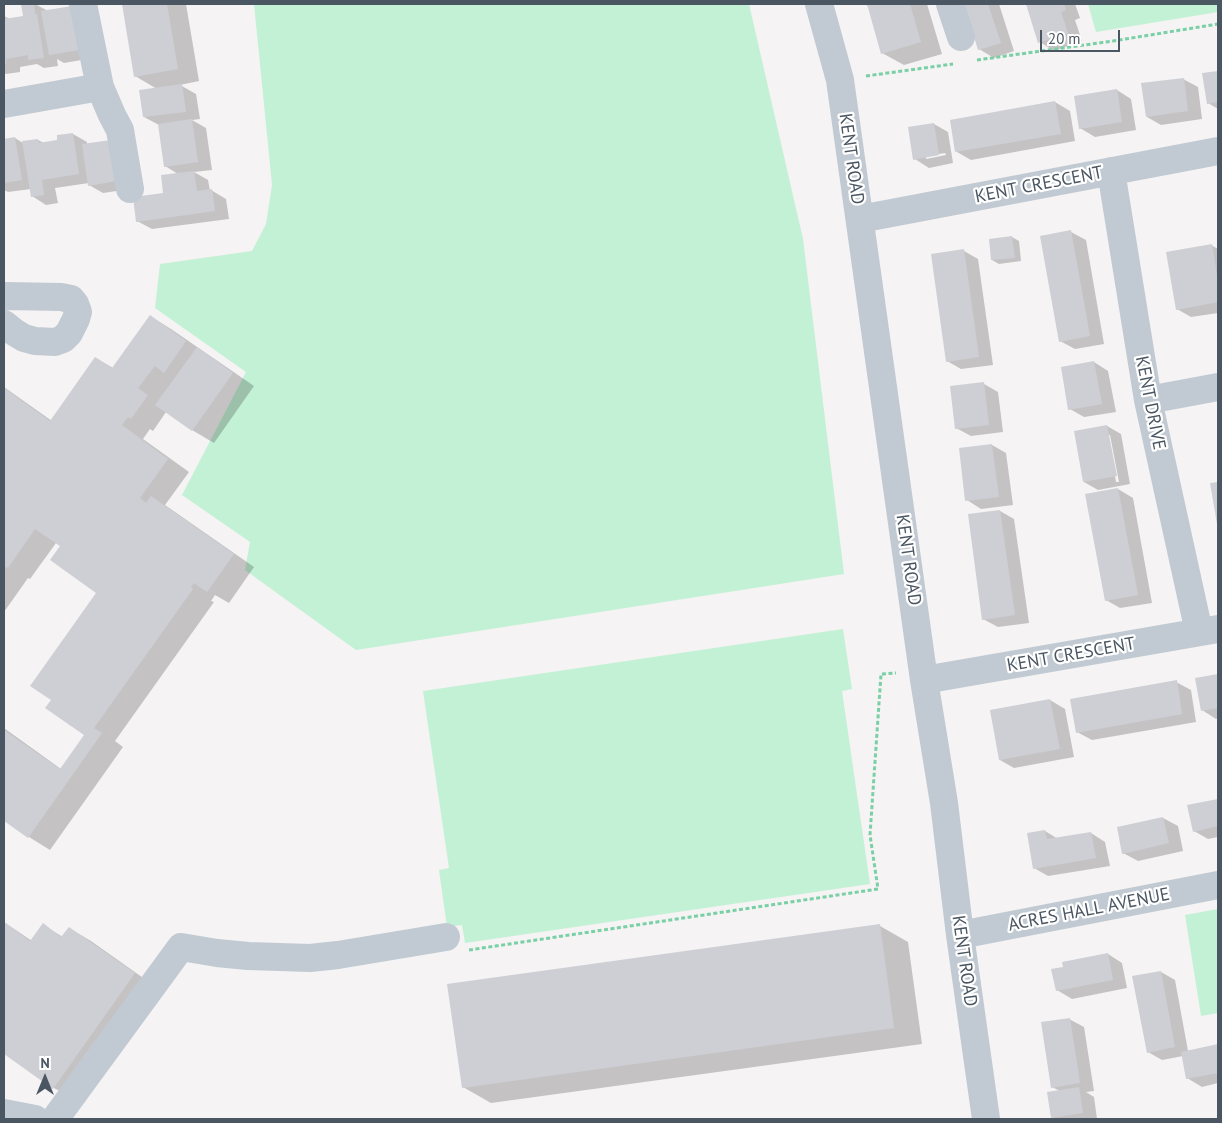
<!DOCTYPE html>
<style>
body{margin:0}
#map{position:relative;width:1222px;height:1123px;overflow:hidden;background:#f5f3f3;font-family:"PT Sans",sans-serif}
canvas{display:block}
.frame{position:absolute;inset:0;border:5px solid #4a5661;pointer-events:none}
.north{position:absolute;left:20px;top:1053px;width:50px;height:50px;-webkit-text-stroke:4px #fff;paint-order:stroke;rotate:0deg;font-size:14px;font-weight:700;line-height:20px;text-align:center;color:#4a5661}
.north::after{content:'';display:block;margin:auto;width:18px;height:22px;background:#4a5661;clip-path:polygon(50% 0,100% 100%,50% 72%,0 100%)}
.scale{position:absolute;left:1040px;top:30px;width:80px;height:22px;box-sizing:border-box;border:2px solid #4a5661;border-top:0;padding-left:6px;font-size:15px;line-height:18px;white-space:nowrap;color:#4a5661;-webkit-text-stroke:4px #fff;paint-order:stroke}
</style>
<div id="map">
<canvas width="1222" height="1123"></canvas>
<div class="frame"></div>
<div class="north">N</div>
<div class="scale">20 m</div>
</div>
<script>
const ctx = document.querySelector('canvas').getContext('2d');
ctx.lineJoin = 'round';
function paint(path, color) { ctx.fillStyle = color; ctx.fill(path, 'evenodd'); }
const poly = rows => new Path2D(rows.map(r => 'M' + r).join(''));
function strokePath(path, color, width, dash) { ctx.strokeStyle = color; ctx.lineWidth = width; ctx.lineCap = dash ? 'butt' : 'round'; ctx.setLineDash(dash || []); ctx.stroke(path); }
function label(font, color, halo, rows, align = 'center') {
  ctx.font = font + ' "PT Sans",sans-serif'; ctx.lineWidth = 4.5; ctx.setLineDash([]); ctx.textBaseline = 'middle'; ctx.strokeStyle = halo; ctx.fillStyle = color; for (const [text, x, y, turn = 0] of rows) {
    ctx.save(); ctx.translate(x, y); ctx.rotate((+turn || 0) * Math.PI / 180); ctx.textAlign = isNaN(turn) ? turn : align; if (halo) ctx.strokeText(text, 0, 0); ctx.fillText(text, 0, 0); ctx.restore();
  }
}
paint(poly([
 [254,4,749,4,803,239,844,574,356,650,245,570,250,542,182,495,246,372,155,308,160,264,252,251,266,224,272,185],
 [1088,4,1218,4,1218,12,1096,32],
 [843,629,852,689,842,691,870,884,465,943,462,925,447,927,439,870,449,868,423,691],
 [1218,909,1218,1013,1201,1016,1185,915]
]), '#c3f1d5');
paint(poly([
 [22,4,35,4,48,11,93,58,64,63,57,59,58,66,44,68,37,64,20,67,20,72,6,74,4,73,4,16,10,19,24,17],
 [123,4,186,4,199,81,180,85,196,94,200,119,192,120,206,128,212,170,194,172,208,180,210,191,211,190,226,199,229,219,152,229,137,221,165,194,178,174,165,166,159,125,144,117,157,89,135,76],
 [864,4,927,4,942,54,904,65,882,53,868,6],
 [965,4,999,4,1014,51,994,58,979,49],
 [1027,4,1075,4,1080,18,1075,20,1082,41,1054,51,1040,42],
 [1218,72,1218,109,1208,103,1203,75],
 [1183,79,1198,87,1202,119,1161,125,1147,117],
 [1117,90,1131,99,1136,130,1095,137,1080,128],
 [1055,102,1070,111,1075,141,971,160,957,152,951,121],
 [934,124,948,132,953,163,929,168,915,159],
 [945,153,946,155,926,159,926,156],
 [73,134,87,142,87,145,131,189,103,193,89,185,89,183,55,188,58,203,46,205,32,196,31,189,8,192,4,190,4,140,15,138,23,143,38,140,44,143,59,141],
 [1071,232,1086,240,1104,344,1075,349,1060,341],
 [1012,237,1019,241,1021,261,999,264,992,260],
 [1211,245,1218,249,1218,313,1191,317,1177,309],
 [964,251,978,259,993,365,961,369,947,361],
 [150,316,171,329,254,386,214,443,192,430,166,412,153,431,150,429,143,439,189,472,165,505,254,567,229,603,215,595,211,601,214,602,115,741,123,747,50,850,29,837,5,821,4,822,4,728,61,769,86,735,53,700,98,593,61,546,56,543,30,579,28,578,4,612,4,543,7,539,4,537,4,387,52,421,96,358,113,368],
 [1094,362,1108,371,1116,412,1084,417,1070,409],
 [984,384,998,392,1003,432,971,436,956,428],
 [1107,426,1121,434,1130,484,1098,490,1084,482],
 [1108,435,1110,435,1119,482,1116,482],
 [992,445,1006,453,1013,505,981,509,967,500],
 [1118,489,1133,498,1152,603,1120,608,1106,600],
 [1000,511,1014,519,1029,623,998,627,983,619],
 [1218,676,1218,718,1216,719,1202,710,1197,679],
 [1176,682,1191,690,1196,722,1092,740,1077,732],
 [1050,700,1065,709,1074,757,1014,768,1000,760],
 [1218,800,1218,837,1208,839,1194,831,1189,806],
 [1163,818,1178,826,1183,851,1138,861,1123,853],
 [1045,831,1058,839,1091,833,1105,842,1110,866,1048,876,1034,868],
 [4,922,32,941,43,925,63,937,69,928,91,941,156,987,76,1100,54,1088,4,1053],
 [880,926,908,942,922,1044,491,1103,463,1087],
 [1108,954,1122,963,1127,988,1072,999,1057,990],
 [1161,972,1175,980,1188,1051,1218,1046,1218,1083,1202,1087,1187,1078,1183,1056,1162,1060,1148,1052],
 [1069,1019,1084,1027,1094,1091,1086,1092,1094,1097,1097,1119,1056,1119,1052,1117,1060,1091,1052,1087]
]), '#0003');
paint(poly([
 [21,4,34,4,35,14,37,14,44,58,28,60,28,55,6,59,6,64,4,65,4,19,23,16],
 [122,4,167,4,178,69,134,77],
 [867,4,910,4,921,42,881,54],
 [964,4,988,4,1001,43,978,50],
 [1026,4,1064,4,1066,10,1061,12,1068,33,1038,43],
 [72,6,79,50,49,55,41,11],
 [1218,71,1218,102,1207,104,1202,73],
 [1184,78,1188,111,1146,117,1141,83],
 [182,84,186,112,143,117,139,90],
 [1117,89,1122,122,1079,129,1074,96],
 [1055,101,1061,134,955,152,950,120],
 [192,119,198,162,164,167,158,124],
 [934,123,939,155,913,160,908,127],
 [73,133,79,174,42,180,44,195,31,197,22,141,38,139,39,143,57,140,57,135],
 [15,137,22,180,4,183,4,139],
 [111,140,117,181,88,186,82,144],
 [194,171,197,191,212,189,215,211,136,222,133,197,163,193,161,175],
 [1071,230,1090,336,1059,342,1040,236],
 [1012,236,1015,258,991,260,989,239],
 [1212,244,1218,282,1218,302,1176,310,1166,252],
 [964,249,979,357,946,362,931,254],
 [150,315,186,341,164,373,155,366,138,388,148,395,131,419,128,417,122,425,168,459,140,498,146,503,151,496,234,554,207,592,194,583,191,587,193,589,94,728,102,733,28,838,4,821,4,730,60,769,84,735,45,708,51,700,30,686,96,593,50,560,60,546,35,529,8,568,6,567,4,570,4,541,5,539,4,538,4,388,50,421,95,357,112,368],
 [197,347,233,373,192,431,155,405],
 [1094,361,1102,404,1068,410,1061,367],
 [984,382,989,425,955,429,950,386],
 [1107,425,1117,476,1083,482,1074,431],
 [992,444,999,497,965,501,959,448],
 [1218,482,1218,523,1217,524,1210,483],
 [1118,488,1138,595,1105,601,1085,494],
 [1000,510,1015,615,982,620,968,514],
 [1218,674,1218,708,1201,711,1195,678],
 [1177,680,1182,714,1076,733,1070,699],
 [1050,699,1060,749,999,760,990,710],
 [1218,799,1218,826,1193,832,1187,805],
 [1163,817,1169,843,1122,854,1117,827],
 [1045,830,1047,839,1091,832,1096,858,1033,869,1027,833],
 [4,922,30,941,43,923,61,937,69,927,135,973,53,1089,4,1054],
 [880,924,894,1028,462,1088,447,984],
 [1108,953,1113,980,1056,991,1051,969,1063,967,1062,962],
 [1161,971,1175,1047,1147,1053,1132,976],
 [1070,1018,1080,1083,1051,1088,1041,1022],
 [1218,1044,1218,1073,1186,1079,1181,1052],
 [1079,1087,1083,1113,1051,1118,1047,1092]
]), '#cdcfd5');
strokePath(poly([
 [977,60,1113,41,1218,24],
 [866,76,953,64],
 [469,950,878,889,870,835,881,674,896,673]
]), '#7ad0a6', 3, [4, 2.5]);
strokePath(poly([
 [819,4,840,80,924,680,944,803,960,935,986,1119],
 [950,4,961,37],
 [100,87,112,115,120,130,130,189],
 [4,104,100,87,83,4],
 [1111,171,1148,400,1199,632],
 [860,219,1218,151],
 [4,296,61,297,71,299,75,304,78,312,76,319,69,333,63,339,55,342,35,341,24,338,14,332,4,324],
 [1148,400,1218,387],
 [924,680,1218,629],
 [960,935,1218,885],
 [4,1113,35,1119],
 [55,1119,181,947,217,953,248,956,310,958,338,955,446,937]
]), '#c1cad2', 28);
label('18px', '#4a5661', '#fff', [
 ["KENT ROAD",851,159,82],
 ["KENT CRESCENT",1039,185,-11],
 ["KENT DRIVE",1150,403,79],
 ["KENT ROAD",908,560,82],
 ["KENT CRESCENT",1071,655,-10],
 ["ACRES HALL AVENUE",1089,910,-11],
 ["KENT ROAD",964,961,82]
]);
</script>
